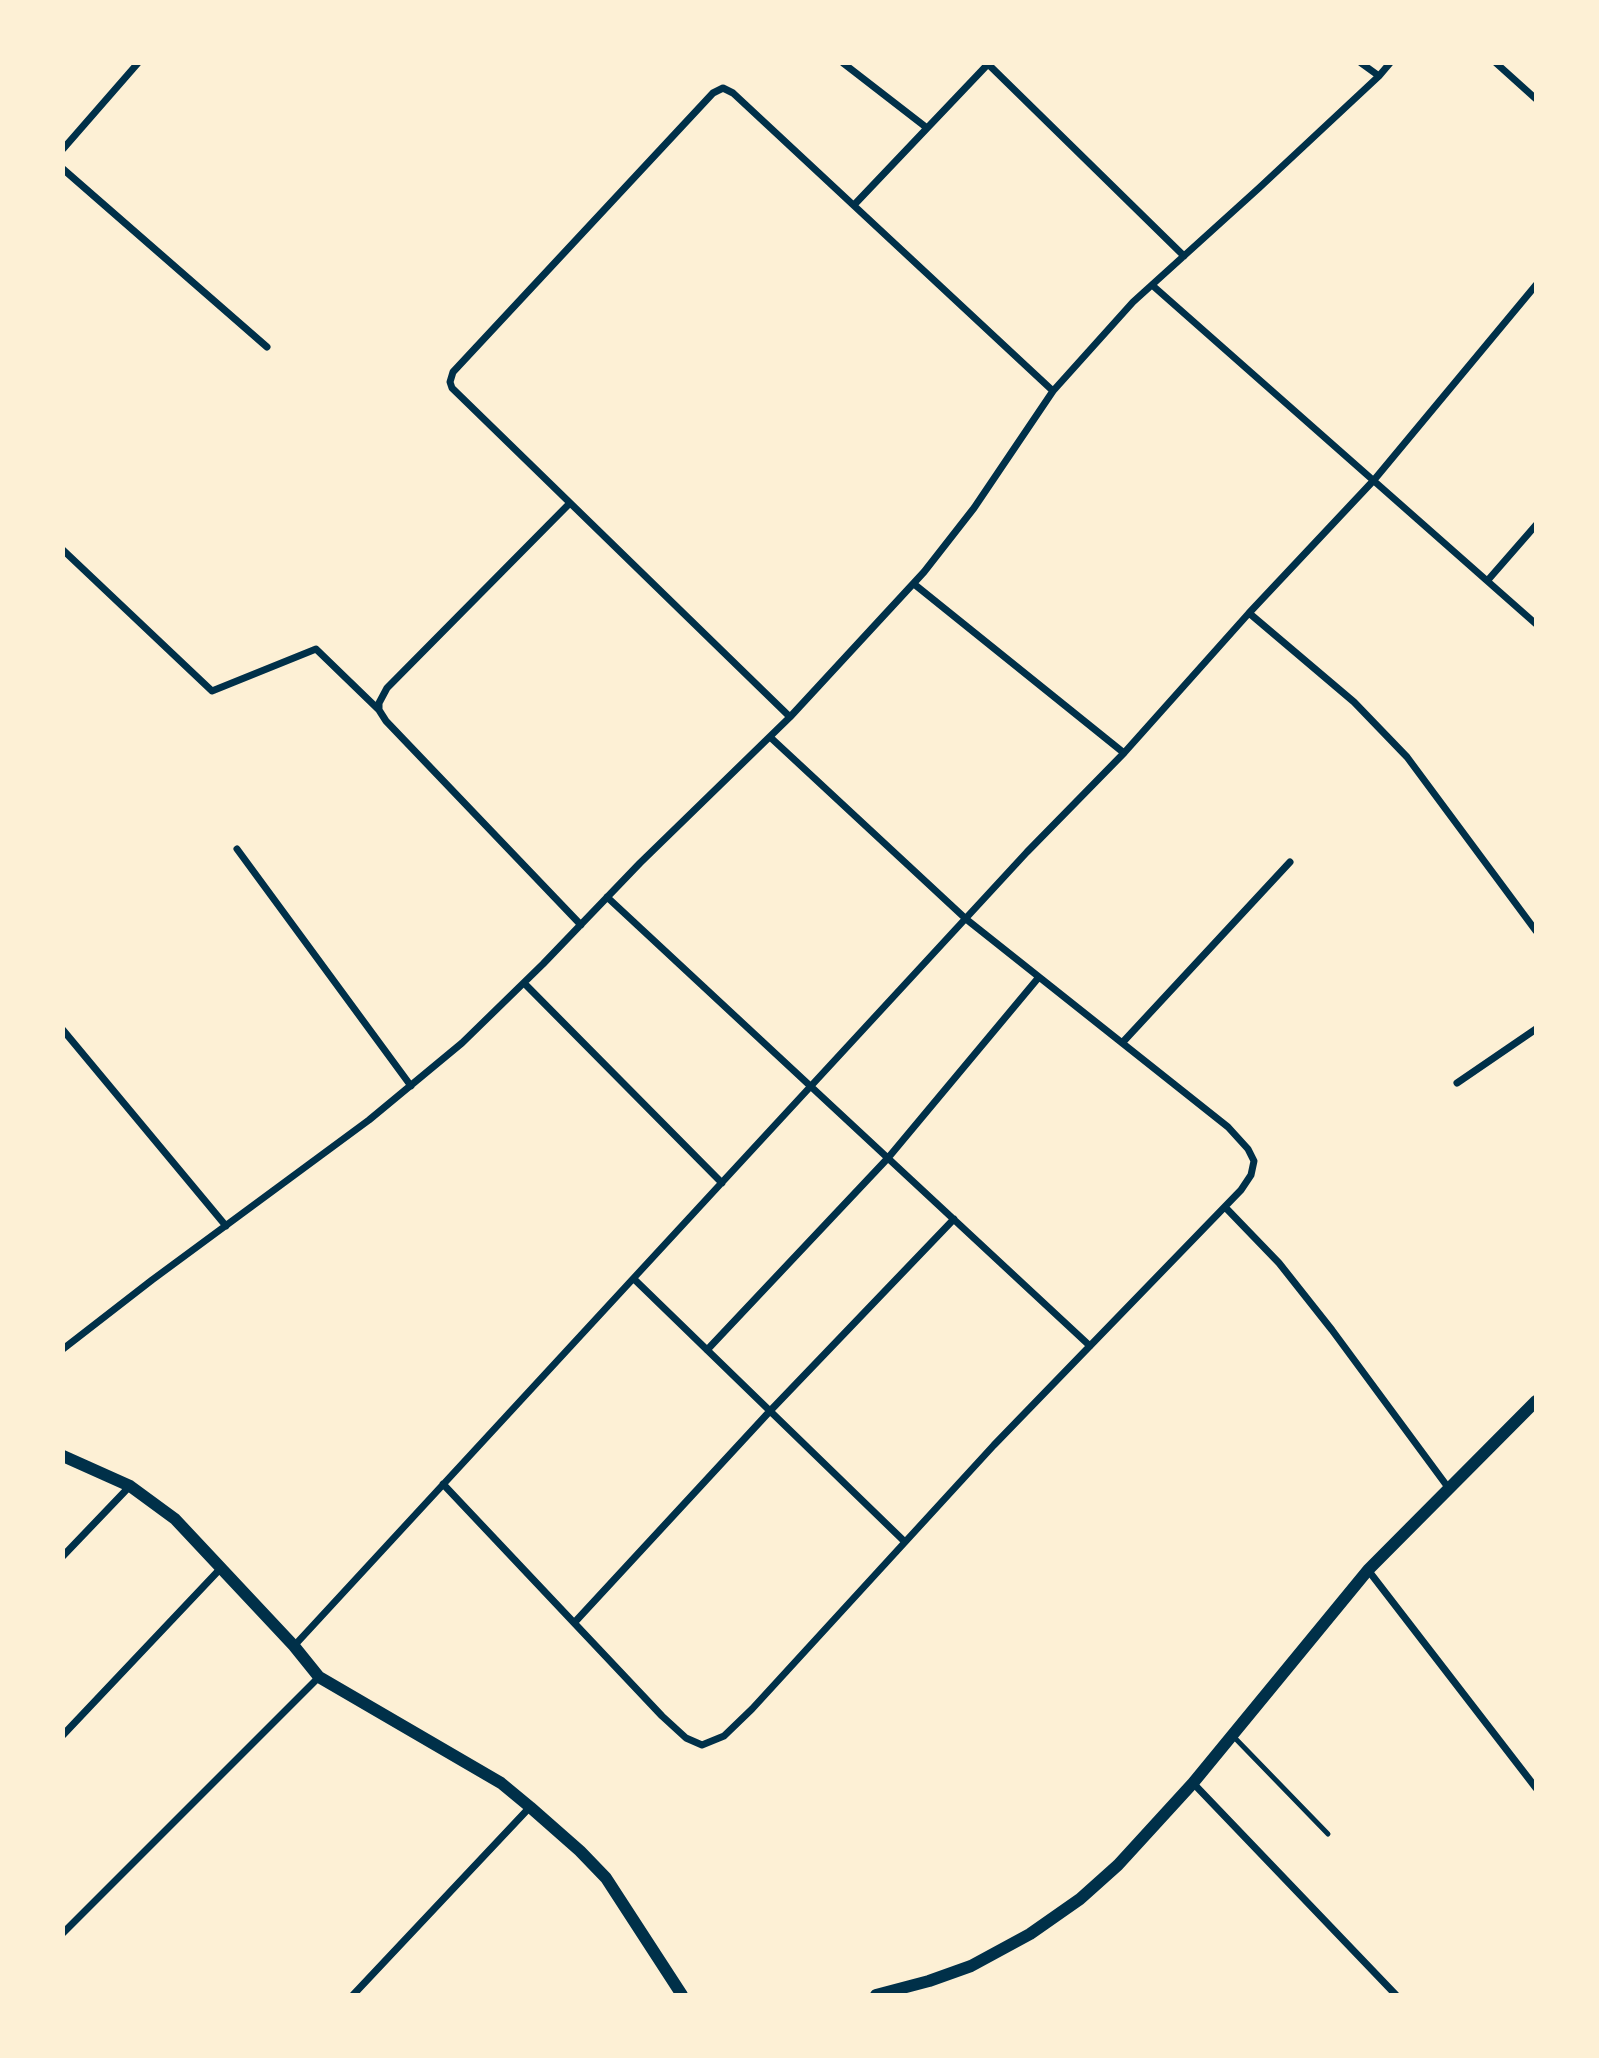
<!DOCTYPE html>
<style>
body{margin:0}
#map{position:relative;width:1599px;height:2058px;overflow:hidden;background:#fdf0d5;font-family:Figtree,sans-serif}
canvas{display:block}
.frame{position:absolute;inset:0;border:65px solid #fdf0d5;pointer-events:none}
</style>
<div id="map">
<canvas width="1599" height="2058"></canvas>
<div class="frame"></div>
</div>
<script>
const ctx = document.querySelector('canvas').getContext('2d');
ctx.lineJoin = 'round';
const poly = rows => new Path2D(rows.map(r => 'M' + r).join(''));
function strokePath(path, color, width, dash) { ctx.strokeStyle = color; ctx.lineWidth = width; ctx.lineCap = dash ? 'butt' : 'round'; ctx.setLineDash(dash || []); ctx.stroke(path); }
strokePath(poly([
 [1232,1735,1328,1834]
]), '#003049', 5);
strokePath(poly([
 [843,63,927,128],
 [1361,63,1379,76],
 [1496,63,1536,99],
 [988,64,1184,256],
 [63,149,138,63],
 [63,169,267,347],
 [854,205,989,63],
 [1152,285,1536,624],
 [570,503,387,688,379,703,379,710,386,721,581,925],
 [63,550,212,691,316,649,379,710],
 [1488,580,1536,525],
 [914,584,1124,753],
 [1249,613,1354,702,1407,757,1536,931],
 [790,717,452,388,450,382,453,372,713,93,723,88,733,93,1053,391],
 [237,849,411,1086],
 [607,897,1090,1346],
 [524,983,722,1183],
 [63,1030,226,1226],
 [1122,1043,1290,862],
 [1457,1083,1536,1029],
 [1225,1207,1279,1263,1332,1330,1450,1490],
 [634,1279,905,1542],
 [63,1349,152,1280,369,1120,462,1043,543,964,640,863,790,717,924,572,974,508,1053,391,1133,302,1259,188,1379,76,1390,63],
 [707,1350,888,1158,1039,977],
 [443,1484,662,1716,686,1738,702,1745,724,1736,752,1709,994,1445,1241,1190,1251,1175,1254,1161,1248,1149,1228,1127,966,919,770,737],
 [63,1556,130,1486],
 [1368,1570,1536,1788],
 [574,1623,770,1411,954,1219],
 [294,1646,1027,852,1124,753,1249,613,1374,480,1536,285],
 [63,1735,221,1568],
 [1193,1783,1396,1995],
 [63,1933,319,1677],
 [353,1995,530,1807]
]), '#003049', 7);
strokePath(poly([
 [63,1456,130,1486,175,1519,294,1646,319,1677,501,1783,530,1807,580,1851,606,1878,682,1995],
 [876,1995,929,1981,971,1966,1030,1934,1080,1899,1118,1865,1193,1783,1368,1570,1536,1401]
]), '#003049', 12);
</script>
